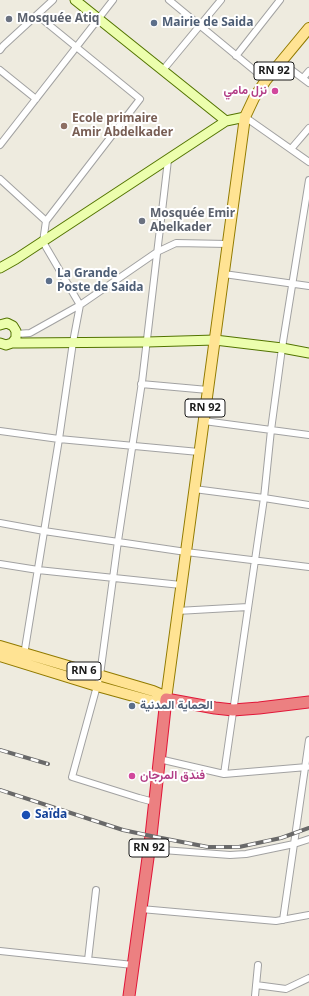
<!DOCTYPE html>
<meta charset="utf-8">
<style>
body{margin:0}
canvas{display:block;background:#eeebdf}
</style>
<canvas width="309" height="996"></canvas>
<script>
const ctx = document.querySelector('canvas').getContext('2d');
ctx.lineJoin = 'round';
const poly = rows => new Path2D(rows.map(r => 'M' + r).join(''));
function strokePath(path, color, width, dash) { ctx.strokeStyle = color; ctx.lineWidth = width; ctx.lineCap = dash ? 'butt' : 'round'; ctx.setLineDash(dash || []); ctx.stroke(path); }
function label(font, color, halo, rows, align = 'center') {
  ctx.font = font + ' "Noto Sans",Vazirmatn,sans-serif'; ctx.lineWidth = 4; ctx.setLineDash([]); ctx.textBaseline = 'middle'; ctx.strokeStyle = halo; ctx.fillStyle = color; for (const [text, x, y, turn = 0] of rows) {
    ctx.save(); ctx.translate(x, y); ctx.rotate((+turn || 0) * Math.PI / 180); ctx.textAlign = isNaN(turn) ? turn : align; if (halo) ctx.strokeText(text, 0, 0); ctx.fillText(text, 0, 0); ctx.restore();
  }
}
const street = poly([
 [169,0,266,80],
 [0,50,3,46,53,0],
 [236,56,280,0],
 [281,62,309,83],
 [0,70,36,99],
 [163,70,221,0],
 [303,78,309,71],
 [245,117,309,162],
 [0,145,113,0],
 [291,149,309,128],
 [0,179,46,221],
 [224,274,309,286],
 [16,334,30,333,80,305,157,252,176,243,228,244],
 [141,384,208,390],
 [204,421,309,435],
 [0,431,59,439,199,452],
 [194,489,264,498,309,505],
 [0,523,44,531,186,552,309,567],
 [0,564,38,570,181,585],
 [177,611,248,607],
 [24,655,59,439,73,342,80,305,43,242,46,221,140,99,37,15],
 [159,759,224,774,307,767],
 [224,774,264,498,271,430,282,348,309,180],
 [154,802,139,798,72,777,100,675,118,541,142,382,168,160],
 [149,849,230,855,246,854,294,844,309,839],
 [141,909,276,921,309,915],
 [283,920,309,740],
 [0,951,133,965],
 [88,960,96,890],
 [256,985,286,989,309,978],
 [255,996,258,965]
]);
const secondary = poly([
 [75,0,226,121],
 [0,268,16,259,226,121,245,117],
 [0,325,7,323,13,326,16,331,16,338,12,343,6,345,0,343],
 [12,343,20,343,147,342,215,340,282,348,309,353]
]);
const primary = poly([
 [0,646,153,691,160,694,166,699],
 [0,656,97,686,155,702,166,699],
 [166,699,245,117,254,98,266,80,309,28]
]);
const highway = poly([
 [129,996,151,836,166,699,215,708,233,710,259,708,309,702]
]);
strokePath(street, '#a2a2a2', 8);
strokePath(secondary, '#537400', 11);
strokePath(primary, '#927b00', 12);
strokePath(highway, '#e11739', 13);
strokePath(street, '#fff', 6);
strokePath(secondary, '#ecfead', 9);
strokePath(primary, '#ffe393', 10);
strokePath(highway, '#ec8081', 11);
const rail = poly([
 [0,750,48,764],
 [0,790,123,830,151,836,208,847,239,847,281,838,309,828]
]);
strokePath(rail, '#696969', 4);
strokePath(rail, '#fff', 2.5, [8]);
for (const [x, y, r, color] of [
 [9,19,4,"#6b7280"],
 [154,23,4,"#5c6f8a"],
 [275,91,4,"#d1479c"],
 [64,126,4,"#8d6e63"],
 [142,221,4,"#6b7280"],
 [49,281,4,"#5c6f8a"],
 [132,706,4,"#5c6f8a"],
 [132,776,4,"#d1479c"],
 [26,815,5,"#1a4fb4"]
]) { const dot = new Path2D(); dot.arc(x, y, r, 0, 2 * Math.PI); ctx.fillStyle = color; ctx.fill(dot); strokePath(dot, '#fff', 1.5); }
for (const [x, y, w] of [
 [274,71,40],
 [205,408,40],
 [84,671,34],
 [149,848,40]
]) { const box = new Path2D(); box.roundRect(x - w / 2, y - 9, w, 18, 3); ctx.fillStyle = '#fff'; ctx.fill(box); strokePath(box, '#1b1b1b', 1); }
label('bold 11px', '#1b1b1b', null, [
 ["RN 92",274,71],
 ["RN 92",205,408],
 ["RN 6",84,671],
 ["RN 92",149,848]
]);
label('bold 12px', '#5b616d', '#fff', [
 ["Mosquée Atiq",17,19],
 ["Mosquée Emir",150,214],
 ["Abelkader",150,228]
], 'left');
label('bold 12px', '#4e5e75', '#fff', [
 ["Mairie de Saida",162,23],
 ["La Grande",57,274],
 ["Poste de Saida",57,288],
 ["الحماية المدنية",140,706]
], 'left');
label('bold 12px', '#b23c85', '#fff', [
 ["نزل مامي",267,91],
 ["فندق المرجان",140,776,"left"]
], 'right');
label('bold 12px', '#785e54', '#fff', [
 ["Ecole primaire",72,119],
 ["Amir Abdelkader",72,133]
], 'left');
label('bold 12px', '#164399', '#fff', [
 ["Saïda",35,815]
], 'left');
</script>
